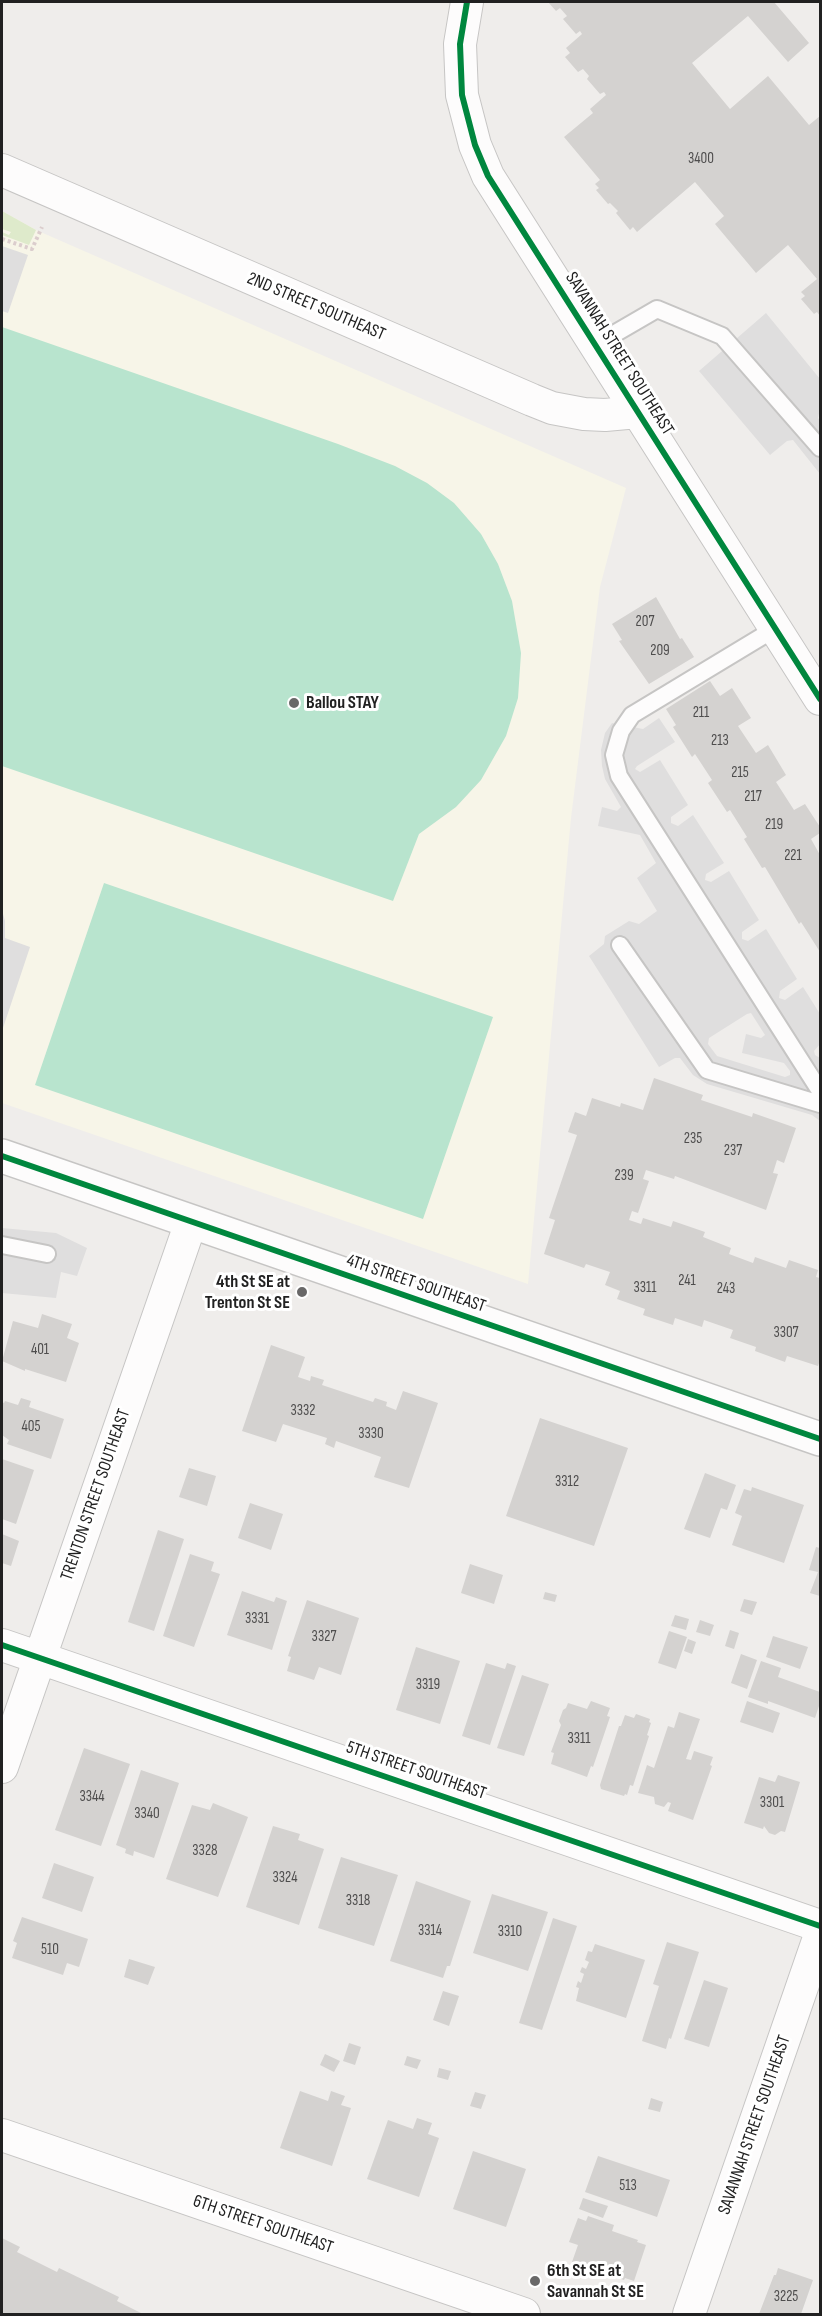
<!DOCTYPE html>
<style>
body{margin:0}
#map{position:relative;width:822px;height:2316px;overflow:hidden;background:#efedeb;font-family:"Sofia Sans Condensed",sans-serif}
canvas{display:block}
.frame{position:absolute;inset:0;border:3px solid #212121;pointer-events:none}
</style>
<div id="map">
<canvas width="822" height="2316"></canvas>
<div class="frame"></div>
</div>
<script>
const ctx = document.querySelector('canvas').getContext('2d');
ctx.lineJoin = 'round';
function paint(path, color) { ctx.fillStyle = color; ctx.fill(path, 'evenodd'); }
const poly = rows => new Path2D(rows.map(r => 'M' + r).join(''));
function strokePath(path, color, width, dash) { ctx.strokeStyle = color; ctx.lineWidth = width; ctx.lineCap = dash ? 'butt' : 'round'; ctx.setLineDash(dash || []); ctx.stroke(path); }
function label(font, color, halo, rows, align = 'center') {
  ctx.font = font + ' "Sofia Sans Condensed",sans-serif'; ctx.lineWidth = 6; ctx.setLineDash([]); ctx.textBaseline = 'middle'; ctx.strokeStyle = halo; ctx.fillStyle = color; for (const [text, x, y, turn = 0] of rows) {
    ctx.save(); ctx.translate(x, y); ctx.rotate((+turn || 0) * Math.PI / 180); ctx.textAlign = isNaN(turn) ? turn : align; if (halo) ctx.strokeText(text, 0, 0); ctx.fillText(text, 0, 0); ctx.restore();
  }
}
paint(poly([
 [2,211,36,230,626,488,600,587,571,818,528,1284,2,1103]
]), '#f7f5e8');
paint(poly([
 [2,211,36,230,29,245,2,235,2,232,9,235,11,232,2,229]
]), '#deeacb');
paint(poly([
 [2,327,338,444,395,466,427,483,454,503,481,534,498,564,512,601,521,653,518,698,506,736,481,780,456,807,419,834,393,901,2,766],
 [104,883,493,1017,423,1219,35,1085]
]), '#b8e4ce');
paint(poly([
 [2,246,28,255,8,313,2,311],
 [766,313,820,379,820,409,818,418,820,421,820,474,793,440,787,441,770,455,699,371],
 [659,718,675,742,637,766,635,769,640,772,660,760,688,805,671,817,671,823,678,826,693,815,724,863,706,874,705,880,711,882,729,871,759,920,742,932,742,939,748,941,766,929,797,979,780,991,779,998,785,1000,803,987,820,1014,820,1044,814,1051,815,1055,820,1058,820,1121,812,1115,707,1084,693,1075,680,1058,675,1058,659,1067,589,956,604,944,605,936,629,921,639,924,657,911,637,878,656,863,640,835,598,826,602,807,617,811,621,807,605,779,602,766,601,750,605,733,612,723,643,729],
 [751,1013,765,1035,761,1038,746,1034,742,1053,784,1063,790,1071,790,1075,785,1077,717,1056,708,1044,709,1038,747,1014],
 [2,910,5,921,5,938,30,947,2,1031],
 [2,1228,56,1233,87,1248,77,1276,61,1272,56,1298,2,1293]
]), '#dfdede');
paint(poly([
 [548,2,774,2,809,43,788,62,748,16,692,63,730,109,768,76,809,125,820,116,820,316,817,312,814,314,801,299,805,296,801,292,817,279,788,245,756,273,715,224,724,216,695,182,637,232,633,227,630,230,616,213,618,211,610,203,608,204,596,190,599,188,595,184,600,180,564,137,593,113,590,109,606,95,604,92,600,94,587,79,589,76,583,69,578,72,565,57,570,53,566,48,582,34,580,31,576,34,563,19,567,16,560,8,556,11],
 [656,597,680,639,682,638,694,657,649,684,619,641,622,640,612,624],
 [710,681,720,696,732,688,751,718,738,726,756,753,768,745,786,775,776,782,794,810,805,804,820,827,820,833,811,839,820,855,820,952,801,922,799,924,765,867,762,868,744,839,747,837,730,810,727,812,708,783,712,780,695,754,692,757,673,727,676,725,666,709],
 [654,1078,703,1095,701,1100,752,1117,753,1113,796,1128,784,1163,777,1160,773,1173,778,1174,766,1210,675,1176,674,1179,646,1170,643,1179,649,1181,638,1213,632,1211,629,1220,641,1224,643,1218,671,1227,673,1221,705,1232,703,1237,731,1248,729,1254,753,1263,755,1257,786,1268,789,1260,818,1270,816,1277,820,1278,820,1360,818,1366,787,1356,785,1362,755,1351,756,1347,730,1338,733,1330,704,1320,702,1327,675,1318,673,1325,643,1315,645,1309,617,1299,620,1291,605,1285,610,1272,586,1264,584,1268,544,1254,555,1220,549,1218,577,1135,568,1132,575,1112,586,1116,592,1098,620,1107,621,1103,643,1110],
 [42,1314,72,1324,67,1338,79,1343,66,1382,25,1369,25,1371,2,1361,13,1321,38,1328],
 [271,1345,305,1357,298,1377,310,1381,311,1376,324,1380,322,1385,373,1402,375,1398,387,1402,386,1406,396,1410,403,1391,438,1403,409,1488,374,1477,381,1457,336,1441,334,1448,325,1444,327,1438,283,1424,276,1442,242,1431],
 [21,1398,31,1401,29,1407,64,1419,51,1459,7,1444,9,1440,2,1435,2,1402,4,1403,5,1401,18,1405],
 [540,1418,628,1448,594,1546,506,1516],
 [2,1459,34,1470,16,1524,2,1519],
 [189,1468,216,1476,207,1506,179,1497],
 [705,1473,736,1485,727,1510,721,1508,710,1538,684,1529],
 [752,1487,804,1505,784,1563,732,1545,742,1516,735,1513,744,1489,751,1491],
 [250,1503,283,1514,271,1550,238,1538],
 [158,1530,184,1539,154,1631,128,1622],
 [2,1534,19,1541,11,1566,2,1563],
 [816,1547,820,1548,820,1596,810,1593,818,1572,809,1570],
 [190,1554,214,1562,211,1571,220,1574,194,1647,163,1636],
 [470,1564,503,1575,494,1604,461,1593],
 [242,1591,274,1602,276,1597,287,1601,272,1650,227,1635],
 [545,1592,557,1595,555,1602,543,1599],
 [744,1599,757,1602,752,1615,740,1611],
 [307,1600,359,1618,341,1675,319,1667,314,1680,287,1671,291,1657,288,1656],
 [675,1615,689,1619,686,1630,671,1626],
 [700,1620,714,1625,710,1636,696,1632],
 [730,1630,739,1633,734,1649,725,1646],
 [669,1631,687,1637,676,1669,658,1663],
 [773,1636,808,1647,800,1669,766,1657],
 [688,1639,696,1642,692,1654,684,1651],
 [416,1647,460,1661,440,1724,396,1710],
 [741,1654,757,1660,747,1689,731,1683],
 [761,1661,781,1668,778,1677,820,1692,820,1703,815,1718,768,1701,768,1704,748,1697],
 [486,1663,505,1669,507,1663,516,1666,490,1745,462,1736],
 [522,1675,549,1684,524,1756,497,1748],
 [591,1701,610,1708,607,1716,610,1717,593,1767,591,1766,587,1777,551,1764,554,1753,551,1752,561,1725,559,1721,563,1710,566,1708,568,1703,587,1709],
 [747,1701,780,1713,773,1733,740,1722],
 [679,1712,700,1719,686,1759,691,1760,694,1751,713,1757,710,1765,712,1766,693,1820,668,1811,671,1803,668,1802,664,1807,655,1804,654,1797,638,1793,647,1765,654,1768,668,1726,674,1728],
 [636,1714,650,1719,649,1722,651,1723,647,1735,649,1736,633,1786,630,1785,627,1795,625,1794,624,1796,601,1789,600,1785,619,1726,621,1726,625,1715,634,1718],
 [84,1748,130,1764,101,1846,55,1830],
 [141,1770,179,1783,154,1858,134,1851,133,1856,125,1853,126,1849,116,1845],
 [778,1775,800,1782,785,1832,781,1831,775,1835,769,1833,764,1826,763,1829,744,1823,759,1777,775,1782],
 [213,1803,248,1817,218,1897,166,1879,192,1805,210,1810],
 [273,1826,300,1834,298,1840,324,1849,299,1925,246,1907],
 [341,1857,398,1875,374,1946,318,1928],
 [54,1863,94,1877,82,1912,42,1898],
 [416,1881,471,1901,450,1966,447,1966,443,1978,390,1961],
 [492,1894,548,1912,528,1971,473,1953],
 [22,1917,88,1939,79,1967,67,1963,63,1975,12,1958,17,1943,13,1941],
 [553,1918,577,1926,542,2030,519,2023],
 [667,1942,699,1952,671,2039,669,2038,666,2049,642,2041,659,1986,653,1984],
 [595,1944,645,1960,626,2018,576,2001,579,1988,576,1987,578,1981,581,1983,584,1974,580,1972,582,1967,586,1969,589,1962,585,1960,588,1951,592,1952],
 [129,1959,155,1967,148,1985,124,1977],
 [704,1980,728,1988,709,2047,684,2039],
 [443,1991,459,1996,449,2026,433,2020],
 [349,2043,361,2047,355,2065,343,2061],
 [325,2054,340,2061,334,2072,320,2065],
 [407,2056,421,2060,417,2069,404,2065],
 [439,2068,451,2071,448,2080,437,2077],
 [300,2091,328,2101,331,2091,345,2096,341,2105,351,2108,332,2166,280,2148],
 [475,2092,486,2095,481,2109,470,2106],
 [651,2098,663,2102,660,2112,648,2109],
 [417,2118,432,2123,428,2134,439,2138,419,2197,367,2179,388,2120,413,2129],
 [473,2151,526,2169,506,2227,453,2209],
 [598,2156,670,2180,657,2217,585,2192],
 [583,2198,608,2206,603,2218,579,2209],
 [588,2216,614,2225,612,2231,638,2240,637,2242,646,2245,634,2281,625,2278,624,2280,595,2270,594,2272,572,2262,578,2245,569,2242,578,2218,586,2221],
 [2,2238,20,2247,17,2252,57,2272,59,2268,119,2297,117,2301,143,2314,2,2314],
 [778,2268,813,2280,801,2314,759,2314,774,2275,776,2275]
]), '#d4d2d0');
const service = poly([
 [595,345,657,309,722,336,820,448],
 [776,628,632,715,621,731,614,755,619,776,820,1091],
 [620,945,707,1070,820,1104],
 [2,1245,47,1254]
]);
const minor = poly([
 [467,2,460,44,462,95,475,145,488,176,820,699],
 [2,170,532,400,552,408,584,414,605,415,638,412],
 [2,1645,820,1926],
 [2,1767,191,1222],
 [2,2135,524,2314],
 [689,2314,820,1935]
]);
const tertiary = poly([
 [2,1156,820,1439]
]);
strokePath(service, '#c6c5c4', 20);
strokePath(minor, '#c6c5c4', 34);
strokePath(tertiary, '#c6c5c4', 36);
strokePath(poly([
 [2,239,32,249,42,227]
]), '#dbcdcd', 4, [3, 3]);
strokePath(service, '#fdfcfc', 16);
strokePath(minor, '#fdfcfc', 32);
strokePath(tertiary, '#fdfcfc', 33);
strokePath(poly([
 [467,2,460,44,462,95,475,145,488,176,820,699],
 [2,1156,820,1439],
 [2,1645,820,1926]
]), '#00873e', 6);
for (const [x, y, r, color] of [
 [294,703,6,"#696868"],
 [302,1292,6,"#696868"],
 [535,2281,6,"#696868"]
]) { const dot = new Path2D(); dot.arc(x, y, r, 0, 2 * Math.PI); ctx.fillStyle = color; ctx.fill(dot); strokePath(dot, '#fff', 2); }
label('15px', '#4e4d4d', null, [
 ["3400",701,159],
 ["207",645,622],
 ["209",660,651],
 ["211",701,713],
 ["213",720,741],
 ["215",740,773],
 ["217",753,797],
 ["219",774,825],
 ["221",793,856],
 ["235",693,1139],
 ["237",733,1151],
 ["239",624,1176],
 ["241",687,1281],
 ["3311",645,1288],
 ["243",726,1289],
 ["3307",786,1333],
 ["401",40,1350],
 ["3332",303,1411],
 ["405",31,1427],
 ["3330",371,1434],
 ["3312",567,1482],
 ["3331",257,1619],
 ["3327",324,1637],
 ["3319",428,1685],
 ["3311",579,1739],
 ["3344",92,1797],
 ["3301",772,1803],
 ["3340",147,1814],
 ["3328",205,1851],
 ["3324",285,1878],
 ["3318",358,1901],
 ["3314",430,1931],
 ["3310",510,1932],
 ["510",50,1950],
 ["513",628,2186],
 ["3225",786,2297]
]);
label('18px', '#212121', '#fff', [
 ["2ND STREET SOUTHEAST",316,307,23],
 ["SAVANNAH STREET SOUTHEAST",619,354,58],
 ["4TH STREET SOUTHEAST",416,1284,19],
 ["TRENTON STREET SOUTHEAST",96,1495,-71],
 ["5TH STREET SOUTHEAST",416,1771,19],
 ["SAVANNAH STREET SOUTHEAST",755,2125,-71],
 ["6TH STREET SOUTHEAST",263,2225,19]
]);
label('bold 18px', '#212121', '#fff', [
 ["Ballou STAY",306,703],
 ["4th St SE at",290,1282,"right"],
 ["Trenton St SE",290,1303,"right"],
 ["6th St SE at",547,2271],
 ["Savannah St SE",547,2292]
], 'left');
</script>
